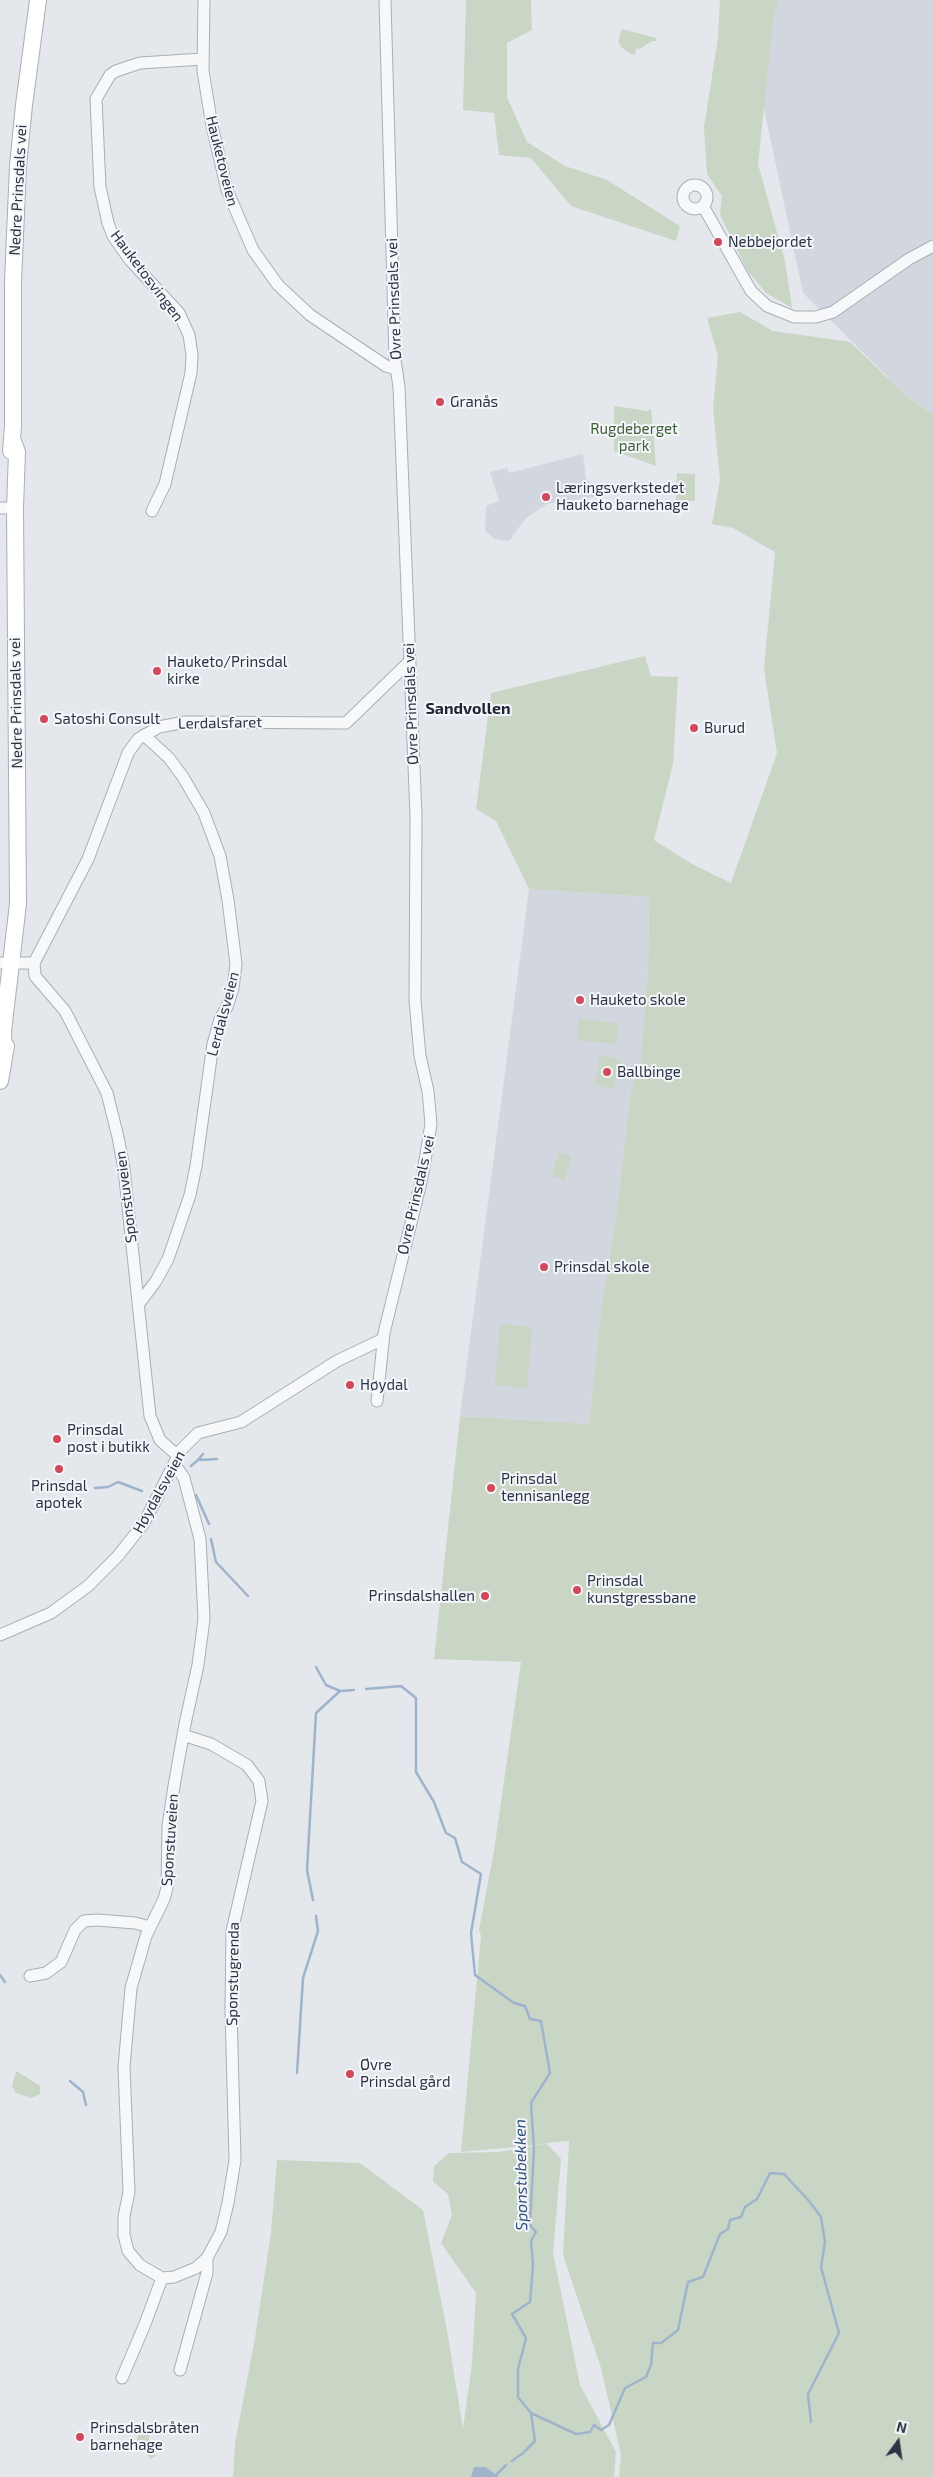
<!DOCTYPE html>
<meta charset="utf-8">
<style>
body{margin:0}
#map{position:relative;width:933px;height:2477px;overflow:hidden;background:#e4e7ec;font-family:"Exo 2",sans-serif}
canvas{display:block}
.north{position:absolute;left:873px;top:2417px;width:50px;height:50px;-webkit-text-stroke:4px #f4f6f9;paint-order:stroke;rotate:14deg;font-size:14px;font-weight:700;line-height:20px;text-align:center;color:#2b3445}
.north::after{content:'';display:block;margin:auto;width:18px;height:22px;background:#2b3445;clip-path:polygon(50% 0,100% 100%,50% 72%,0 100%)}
</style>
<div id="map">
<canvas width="933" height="2477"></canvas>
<div class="north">N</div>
</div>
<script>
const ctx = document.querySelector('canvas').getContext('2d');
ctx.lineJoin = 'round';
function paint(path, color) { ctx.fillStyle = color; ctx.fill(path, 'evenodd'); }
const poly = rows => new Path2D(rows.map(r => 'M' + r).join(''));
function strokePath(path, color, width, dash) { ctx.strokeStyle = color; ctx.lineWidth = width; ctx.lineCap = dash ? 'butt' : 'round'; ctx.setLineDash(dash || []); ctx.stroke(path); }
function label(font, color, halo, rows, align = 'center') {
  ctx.font = font + ' "Exo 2",sans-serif'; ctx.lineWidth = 4; ctx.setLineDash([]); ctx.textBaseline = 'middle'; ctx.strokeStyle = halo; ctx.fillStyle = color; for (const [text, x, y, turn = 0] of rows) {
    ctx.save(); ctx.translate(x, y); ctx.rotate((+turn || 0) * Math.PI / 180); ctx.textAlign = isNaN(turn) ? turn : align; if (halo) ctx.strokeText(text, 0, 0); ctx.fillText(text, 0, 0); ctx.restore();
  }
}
paint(poly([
 [777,0,933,0,933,414,910,399,803,293,756,71],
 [583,454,586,479,607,495,547,504,525,519,509,541,495,539,485,531,486,506,499,501,490,472,507,468,509,473],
 [529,889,649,897,648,970,640,1069,631,1090,616,1216,600,1318,589,1424,460,1416]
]), '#d2d6de');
paint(poly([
 [466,0,531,0,532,30,507,43,507,97,527,142,565,166,607,180,680,226,676,241,571,206,531,158,499,155,494,113,463,110],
 [720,0,778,0,774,12,758,164,785,261,792,308,766,293,747,270,720,215,722,196,707,174,704,127,718,38],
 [622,29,656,38,656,41,652,41,640,49,636,48,635,55,629,53,621,47,618,41],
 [740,312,773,331,850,342,910,399,933,414,933,2477,619,2477,621,2455,601,2368,563,2255,569,2141,546,2143,561,2159,553,2253,580,2385,616,2452,614,2477,233,2477,235,2443,255,2338,271,2233,277,2160,360,2163,423,2210,447,2330,463,2429,472,2363,476,2293,441,2243,452,2215,448,2194,433,2182,434,2166,449,2153,498,2152,546,2144,461,2152,481,1936,479,1930,494,1851,521,1662,434,1659,460,1416,589,1424,600,1318,616,1216,631,1090,640,1069,648,970,649,897,529,889,496,821,476,809,491,693,645,656,651,676,678,677,673,764,654,840,692,864,731,883,777,753,764,669,775,552,733,528,712,524,720,480,713,408,718,356,707,318],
 [614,406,647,411,651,409,656,466,614,451],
 [677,473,695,474,695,501,676,501],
 [579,1019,618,1023,616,1044,577,1040],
 [600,1055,620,1059,614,1089,595,1085],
 [558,1153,571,1156,565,1180,552,1176],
 [500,1324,532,1327,527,1388,495,1385],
 [16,2072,18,2072,40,2086,40,2094,31,2098,16,2093,12,2086],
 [140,2428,149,2430,149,2440,156,2456,150,2459,145,2450,135,2447]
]), '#c9d6c5');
paint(poly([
 [474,2467,486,2467,499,2477,471,2477]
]), '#9fb4cc');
strokePath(poly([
 [198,1460,203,1454],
 [191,1466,198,1460,217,1459],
 [95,1488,108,1487,118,1482,142,1491],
 [196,1495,209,1524],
 [211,1539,216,1562,248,1596],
 [316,1667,326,1685,340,1691,354,1690],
 [366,1689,401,1686,416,1698,416,1772,434,1802,446,1833,455,1838,462,1862,481,1874,471,1933,475,1975,514,2003,525,2006,530,2019,541,2021,550,2073,531,2103,534,2149,530,2225,536,2232,531,2241,533,2265,530,2302,512,2314,526,2338,518,2369,518,2397,531,2413,576,2434,590,2432,594,2425,601,2430,609,2425,625,2388,646,2377,651,2365,653,2343,661,2343,678,2330,688,2282,703,2277,720,2234,728,2229,730,2220,741,2217,745,2207,757,2199,770,2173,784,2174,809,2201,821,2217,825,2242,821,2267,839,2333,808,2394,811,2422],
 [313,1900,307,1870,316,1713,340,1691],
 [0,1975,5,1982],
 [297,2073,303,1978,318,1931,316,1916],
 [70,2081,83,2092,86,2105],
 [512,2461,523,2453,535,2441,531,2413],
 [497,2474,506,2465]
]), '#9fb4cc', 2.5);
const street = poly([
 [204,0,203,71,212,126,227,190,253,250,278,285,310,315,386,366,396,369],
 '683 197a12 12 0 1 1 24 0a12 12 0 1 1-24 0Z',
 [703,206,751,291,767,306,794,317,816,317,833,312,909,259,933,246],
 [0,508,15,508],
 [152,511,165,484,191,373,192,355,189,335,179,313,130,260,113,236,108,223,100,187,96,99,110,75,116,71,140,63,203,59],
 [0,963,34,963],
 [138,1305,156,1281,168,1259,190,1195,196,1166,213,1044,220,1019,227,1007,233,988,236,964,228,900,220,856,204,813,183,777,169,758,144,735],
 [377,1401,384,1333,422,1178,431,1124,428,1091,420,1056,415,1000,416,816,399,387,395,360,385,0],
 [178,1456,160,1440,150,1416,124,1169,118,1137,107,1093,65,1011,35,976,34,963,88,859,128,753,138,739,159,727,185,722,346,723,409,662],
 [175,1465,184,1478,200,1539,204,1619,198,1665,185,1724,174,1786,168,1826,167,1888,164,1899,146,1936,131,1988,124,2067,129,2192,124,2216,124,2235,128,2251,140,2265,162,2278,174,2277,196,2268,207,2258,221,2232,228,2203,235,2160,231,2010,232,1931,262,1801,259,1781,247,1765,211,1744,183,1735],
 [0,1635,51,1613,88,1586,117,1557,144,1523,181,1450,198,1433,241,1422,337,1361,383,1339],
 [30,1976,46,1973,61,1962,75,1930,84,1921,97,1920,135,1923,150,1927],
 [180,2370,207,2273,207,2258],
 [122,2378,145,2324,162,2278]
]);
const secondary = poly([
 [11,451,13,426,13,282,18,166,24,105,38,0],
 [4,1056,3,1031,18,904,15,508,17,452,13,441],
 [0,1081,6,1046]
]);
strokePath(street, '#a9aeb7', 13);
strokePath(secondary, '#a9aeb7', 18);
strokePath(street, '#f7f8fa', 11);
strokePath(secondary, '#fff', 16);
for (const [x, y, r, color] of [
 [718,242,5,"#d1495b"],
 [440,402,5,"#d1495b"],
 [546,497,5,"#d1495b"],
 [157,671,5,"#d1495b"],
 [44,719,5,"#d1495b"],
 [694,728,5,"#d1495b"],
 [580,1000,5,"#d1495b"],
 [607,1072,5,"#d1495b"],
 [544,1267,5,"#d1495b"],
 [350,1385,5,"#d1495b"],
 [57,1439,5,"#d1495b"],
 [59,1469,5,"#d1495b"],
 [491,1488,5,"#d1495b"],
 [577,1590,5,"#d1495b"],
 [485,1596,5,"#d1495b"],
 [350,2074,5,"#d1495b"],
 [80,2437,5,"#d1495b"]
]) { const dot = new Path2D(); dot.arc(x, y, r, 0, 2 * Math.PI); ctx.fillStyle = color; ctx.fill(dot); strokePath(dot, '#f4f6f9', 2); }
label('15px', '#2b3445', '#f4f6f9', [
 ["Hauketoveien",222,161,76],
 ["Nedre Prinsdals vei",18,190,-87],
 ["Hauketosvingen",147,276,53],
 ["Øvre Prinsdals vei",394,299,-92],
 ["Nedre Prinsdals vei",16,703,-91],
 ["Øvre Prinsdals vei",411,704,-92],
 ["Lerdalsfaret",220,723,-1],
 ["Lerdalsveien",223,1014,-75],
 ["Øvre Prinsdals vei",416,1195,-77],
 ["Sponstuveien",126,1197,-97],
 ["Høydalsveien",159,1492,-61],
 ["Sponstuveien",170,1840,-86],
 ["Sponstugrenda",233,1974,-89]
]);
label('15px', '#2b3445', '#f4f6f9', [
 ["Nebbejordet",728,242],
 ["Granås",450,402],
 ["Læringsverkstedet",556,488],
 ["Hauketo barnehage",556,505],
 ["Hauketo/Prinsdal",167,662],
 ["kirke",167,679],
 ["Satoshi Consult",54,719],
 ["Burud",704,728],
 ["Hauketo skole",590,1000],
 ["Ballbinge",617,1072],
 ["Prinsdal skole",554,1267],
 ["Høydal",360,1385],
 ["Prinsdal",67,1430],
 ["post i butikk",67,1447],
 ["Prinsdal",501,1479],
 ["tennisanlegg",501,1496],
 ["Prinsdal",59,1486,"center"],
 ["apotek",59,1503,"center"],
 ["Prinsdal",587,1581],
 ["kunstgressbane",587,1598],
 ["Prinsdalshallen",475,1596,"right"],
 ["Øvre",360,2065],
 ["Prinsdal gård",360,2082],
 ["Prinsdalsbråten",90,2428],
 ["barnehage",90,2445]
], 'left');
label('15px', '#3f6138', '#f4f6f9', [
 ["Rugdeberget",634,429],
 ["park",634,446]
]);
label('bold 16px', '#1d2536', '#f4f6f9', [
 ["Sandvollen",468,709]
]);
label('italic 16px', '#34527a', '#f4f6f9', [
 ["Sponstubekken",521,2175,-91]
]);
</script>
